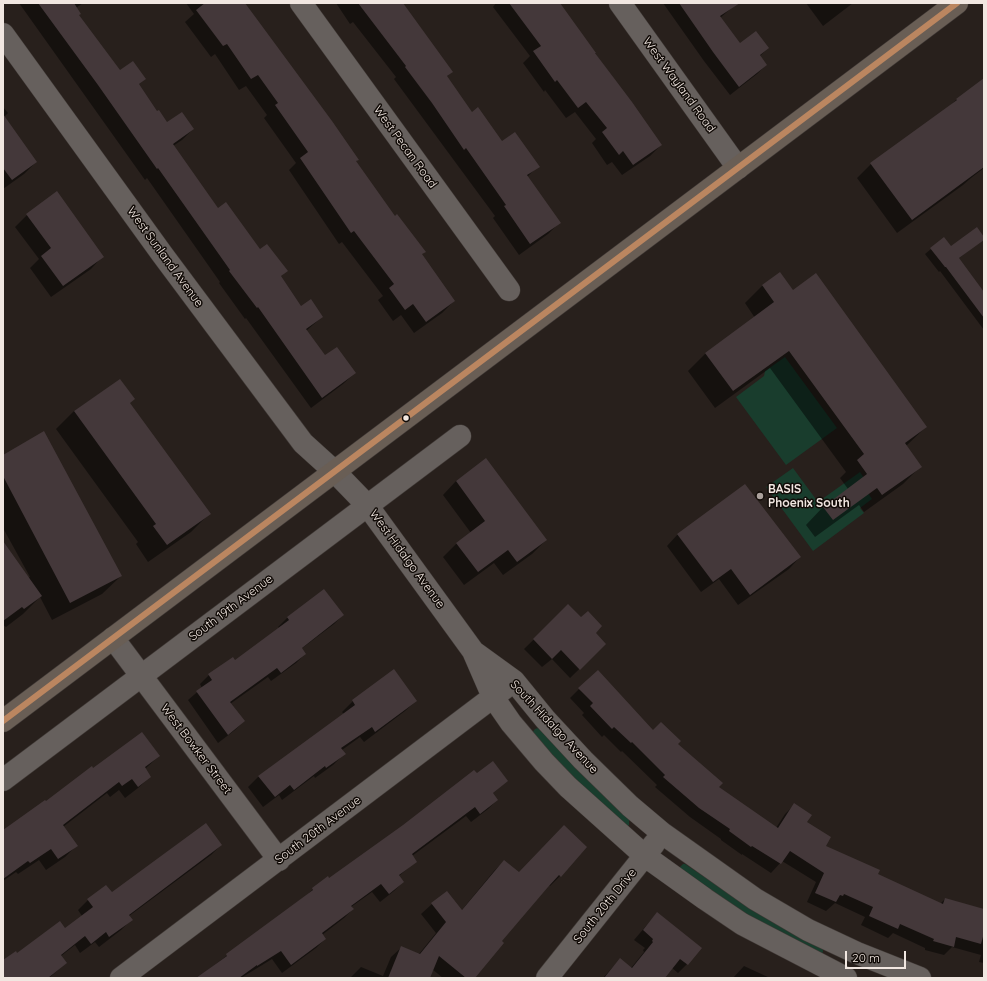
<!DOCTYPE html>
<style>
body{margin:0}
#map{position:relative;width:987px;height:981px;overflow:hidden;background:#28201c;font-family:Quicksand,sans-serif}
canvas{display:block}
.frame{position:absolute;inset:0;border:4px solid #f1e7e1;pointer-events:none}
.scale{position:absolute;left:845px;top:951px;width:61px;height:18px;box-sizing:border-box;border:2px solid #f1e7e1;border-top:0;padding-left:5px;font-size:12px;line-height:14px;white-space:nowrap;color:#f1e7e1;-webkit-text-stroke:3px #110b07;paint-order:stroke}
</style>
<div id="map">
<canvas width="987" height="981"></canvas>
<div class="frame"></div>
<div class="scale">20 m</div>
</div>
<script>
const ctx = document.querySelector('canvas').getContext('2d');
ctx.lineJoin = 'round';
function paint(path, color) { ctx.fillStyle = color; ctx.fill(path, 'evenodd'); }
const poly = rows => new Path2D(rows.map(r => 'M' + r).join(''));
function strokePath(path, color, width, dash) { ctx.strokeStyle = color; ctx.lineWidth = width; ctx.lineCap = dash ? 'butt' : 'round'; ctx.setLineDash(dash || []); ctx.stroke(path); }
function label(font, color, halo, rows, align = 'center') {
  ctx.font = font + ' Quicksand,sans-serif'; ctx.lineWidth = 3; ctx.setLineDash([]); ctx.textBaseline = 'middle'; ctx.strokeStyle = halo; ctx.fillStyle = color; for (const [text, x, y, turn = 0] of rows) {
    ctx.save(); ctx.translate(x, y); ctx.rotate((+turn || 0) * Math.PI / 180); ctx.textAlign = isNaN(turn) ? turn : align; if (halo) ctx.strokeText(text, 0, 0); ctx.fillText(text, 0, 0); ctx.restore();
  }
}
paint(poly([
 [785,357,837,428,786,465,736,397,764,376,765,371],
 [793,468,818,502,860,472,870,487,866,490,872,499,860,508,864,513,813,551,766,487],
 [538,728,541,729,629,819,629,825,627,827,605,812,532,733,535,729],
 [683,864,685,864,761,914,822,947,823,951,822,955,721,903,679,868]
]), '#193d2d');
paint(poly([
 [19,3,83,3,76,8,78,16,120,71,145,79,138,85,157,113,167,123,193,129,182,140,173,146,218,210,260,250,286,271,280,277,301,307,322,317,306,331,325,356,355,373,343,384,311,408,246,318,245,319,219,283,220,282,147,178,145,180],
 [186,3,243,3,454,301,442,313,414,333,401,315,393,321,378,300,383,296,342,242,339,244,289,170,296,163,264,118,267,115,246,86,239,90,215,54,211,57,185,22,194,14],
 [336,3,402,3,452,72,446,77,472,113,502,143,538,166,527,177,559,223,548,234,519,255,493,218,495,216,394,79,396,77,353,22,350,24],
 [496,3,559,3,661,145,650,156,622,175,612,162,607,165,592,143,596,139,575,112,566,118,545,90,544,92,523,63,530,56,493,7],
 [663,3,733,3,735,5,720,18,740,45,768,48,759,57,766,65,757,74,730,95,704,61],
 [806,3,853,3,823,26],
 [984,80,984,168,971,178,963,185,897,233,857,178,871,164,949,107,957,99],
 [3,107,8,113,4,117,36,162,24,174,3,189],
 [57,192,102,257,91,269,51,297,30,268,39,259,15,227,27,215],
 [984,238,958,259,984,294,984,330,940,271,939,272,925,254,931,249,951,247],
 [780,273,793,291,926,427,906,446,921,466,903,484,864,512,859,505,815,537,806,525,823,507,848,489,840,478,846,472,770,368,715,408,688,371,706,353,755,318,745,303,762,286],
 [120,380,129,404,209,514,191,532,148,562,136,544,138,542,56,429,74,411],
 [3,456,121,576,102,594,52,620,40,597,23,614,6,627,3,625,3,554,28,578,30,577,3,528],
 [486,460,546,540,532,554,503,575,494,563,464,585,443,557,457,543,471,533,443,495,456,481],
 [678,534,800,557,789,569,738,605,719,579,701,592,667,546],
 [324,590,343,615,334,624,301,649,305,654,296,663,271,681,268,677,230,704,244,721,235,730,218,743,188,700,202,688,200,684,209,675,232,658,235,662,279,628,278,627,287,618],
 [568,606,605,644,570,678,552,659,542,667,524,649],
 [579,689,677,744,718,787,776,828,785,814,794,805,824,847,877,875,940,904,945,899,984,910,984,963,979,962,981,955,952,947,944,955,925,950,925,948,893,933,888,938,861,925,865,917,835,903,826,911,807,902,816,882,782,861,771,873,742,854,742,855,721,840,721,839,690,817,655,787,657,785,622,751,621,752,604,735,602,737,582,715,584,713,570,698],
 [353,701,416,701,405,711,364,742,360,737,342,750,344,754,333,765,315,778,314,776,282,800,279,795,263,807,248,787,259,776,344,714,342,712],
 [159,756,145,769,150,777,138,788,125,798,119,790,110,797,107,793,63,827,76,846,65,857,46,870,39,860,18,874,16,872,3,881,3,832,93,770],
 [476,775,507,781,492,794,497,800,488,809,471,822,466,816,412,856,416,861,399,876,403,882,394,891,380,902,372,892,351,907,353,909,344,918,322,935,325,939,316,948,282,973,272,959,241,978,197,978,304,898,313,889,329,879],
 [221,845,211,855,129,916,131,920,121,930,99,947,95,942,80,953,75,945,61,956,66,963,49,978,3,978,3,961,65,930,82,916,78,910,88,900,112,893],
 [586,847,560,876,550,886,549,885,501,941,474,978,443,978,432,969,429,978,350,978,361,967,383,976,391,957,402,947,419,954,436,933,421,914,432,904,461,911,494,871,504,861,519,873],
 [657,913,700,948,687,964,678,973,672,968,664,978,603,978,620,959,631,968,644,952,643,950,645,948,634,940],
 [744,966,770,978,733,978]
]), '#0007');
paint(poly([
 [38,3,74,3,81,14,79,15,120,70,133,61,146,79,139,84,157,111,159,110,167,122,182,112,194,129,173,144,218,208,226,202,260,249,267,244,288,271,281,276,301,306,311,299,323,317,306,329,325,355,337,347,356,373,322,398,258,307,257,308,229,271,230,270,158,168,157,169,98,85],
 [205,3,245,3,332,121,359,160,356,161,395,216,397,214,426,252,422,254,455,301,426,322,413,304,405,310,389,288,394,284,354,231,351,233,300,158,308,152,275,105,278,103,258,75,251,79,227,44,223,46,196,10],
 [358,3,403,3,453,72,447,76,472,112,478,107,502,141,515,132,540,167,527,175,561,223,530,244,504,206,506,205,466,148,464,150,432,103,405,67,406,66],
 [509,3,560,3,596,53,595,53,632,102,662,145,633,165,623,151,619,155,602,132,607,128,586,102,578,108,557,80,555,82,533,51,541,46],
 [679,3,740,3,720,16,740,43,756,31,769,48,760,55,767,65,739,87,713,52],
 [984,78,984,167,912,220,870,163,957,100,956,99],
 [3,114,37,162,12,180,3,168],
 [57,191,104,257,63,286,41,256,51,248,26,214],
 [977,227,984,237,984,240,959,258,984,292,984,318,946,267,945,267,930,248,944,237,951,246],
 [780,272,793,290,816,273,927,427,905,443,922,467,882,495,877,488,833,520,823,507,867,474,857,460,864,454,789,351,733,391,705,353,774,302,762,285],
 [120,379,135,399,130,403,211,514,167,545,153,526,156,524,74,411],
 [44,431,122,576,70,603,3,476,3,455],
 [486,458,547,540,517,562,508,550,478,572,456,543,485,521,456,481],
 [745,484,801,557,750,595,731,569,713,582,677,534],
 [3,541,42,596,24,609,22,607,3,621],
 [324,589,344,615,302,648,306,654,281,673,277,668,230,702,245,721,228,735,196,691,212,680,208,674,233,657,235,660,289,620,287,617],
 [568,604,581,617,588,611,602,626,596,633,606,644,580,670,561,650,552,659,533,639],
 [394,669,417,701,375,732,372,727,341,748,346,754,326,768,325,766,294,790,290,785,275,797,258,776,355,705,352,700],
 [598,670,653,730,661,722,681,741,678,744,723,783,719,787,778,828,794,803,812,815,807,822,831,837,826,846,880,870,878,874,943,904,945,898,984,909,984,933,981,944,956,937,954,947,933,941,934,939,900,924,898,929,869,916,873,907,844,894,843,896,840,895,836,902,815,893,824,873,790,851,781,864,752,846,751,847,729,831,730,829,699,808,663,777,665,775,632,742,631,743,614,727,612,729,590,706,593,703,578,688],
 [142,732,160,756,145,767,151,777,138,787,132,779,122,786,119,782,63,825,78,846,58,859,51,849,30,863,28,861,3,879,3,830,45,800,46,801,92,766,93,768],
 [493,761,508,781,493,793,498,800,480,814,475,807,412,854,417,862,399,875,404,882,389,894,381,884,351,906,354,909,322,933,326,939,291,965,281,951,257,966,257,965,239,978,196,978,227,956,226,954,313,890,312,888,328,876,329,878,403,825,474,770,477,773],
 [206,823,222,845,129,915,133,920,109,937,106,932,91,944,85,936,61,955,67,963,48,978,3,978,3,960,16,951,17,953,60,921,65,928,93,907,87,899,106,885,112,892],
 [564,825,587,847,561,877,559,875,548,887,502,941,504,943,475,978,466,978,439,956,430,978,388,978,401,946,420,954,446,922,431,903,447,891,462,910,504,860,519,872],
 [657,912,702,948,688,965,680,959,665,978,604,978,620,958,632,968,653,942,652,941,653,939,643,930]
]), '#44383a');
const minor = poly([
 [301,3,509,290],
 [620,3,738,168],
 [3,34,162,254,303,443,335,472,367,505,473,651,493,697,511,723,544,762,568,787,645,856,705,899,742,924,846,978],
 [113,638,279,860],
 [474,652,514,681,545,719,583,760,630,806,662,833,755,899,808,930,857,953,920,978],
 [3,780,460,436],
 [121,978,505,688],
 [547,978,654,844]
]);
const primary = poly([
 [3,721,957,3]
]);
strokePath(minor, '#413a37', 23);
strokePath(primary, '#413a37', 23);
strokePath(minor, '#66605d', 22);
strokePath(primary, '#695e55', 22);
strokePath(poly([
 [3,721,957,3]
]), '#bb8660', 6);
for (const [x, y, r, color] of [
 [406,418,3.5,"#f1e7e1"],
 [760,496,4,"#aba19c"]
]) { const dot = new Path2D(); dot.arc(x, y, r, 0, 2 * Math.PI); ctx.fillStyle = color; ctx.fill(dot); strokePath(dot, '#110b07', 1.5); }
label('12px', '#f1e7e1', '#110b07', [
 ["West Wayland Road",679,85,54],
 ["West Pecan Road",405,147,54],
 ["West Sunland Avenue",165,257,54],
 ["West Hidalgo Avenue",407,559,54],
 ["South 19th Avenue",231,608,-37],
 ["South Hidalgo Avenue",554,727,47],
 ["West Bowker Street",196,749,53],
 ["South 20th Avenue",318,830,-37],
 ["South 20th Drive",605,906,-51]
]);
label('bold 12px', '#f1e7e1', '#110b07', [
 ["BASIS",768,489],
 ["Phoenix South",768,503]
], 'left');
</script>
